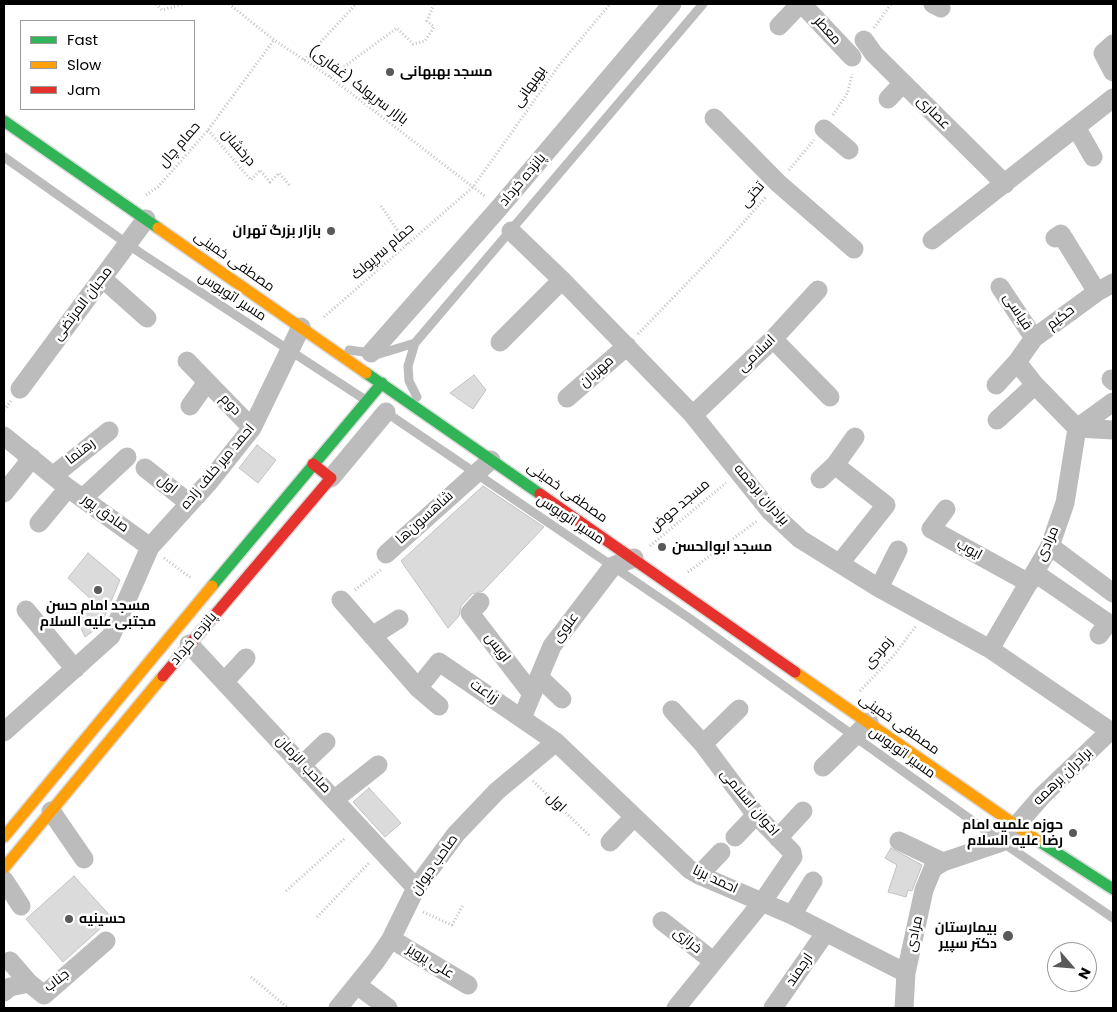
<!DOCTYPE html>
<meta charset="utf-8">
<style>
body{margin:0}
#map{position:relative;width:1117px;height:1012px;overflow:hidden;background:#fff;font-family:Poppins,sans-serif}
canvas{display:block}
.frame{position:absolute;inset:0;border:5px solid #000;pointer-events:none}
.legend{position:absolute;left:20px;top:20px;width:175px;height:90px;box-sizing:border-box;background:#fff;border:1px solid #999;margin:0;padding:6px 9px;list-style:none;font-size:15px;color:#000}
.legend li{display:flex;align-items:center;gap:10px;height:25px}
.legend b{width:25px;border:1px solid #999}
.north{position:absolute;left:1047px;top:942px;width:50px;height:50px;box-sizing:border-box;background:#fff;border:1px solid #999;border-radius:50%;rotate:117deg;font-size:14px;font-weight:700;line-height:20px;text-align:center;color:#000}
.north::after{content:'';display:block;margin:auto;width:18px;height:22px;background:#595959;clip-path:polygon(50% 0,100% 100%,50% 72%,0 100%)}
</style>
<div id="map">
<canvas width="1117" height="1012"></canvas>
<div class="frame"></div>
<ul class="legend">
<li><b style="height:6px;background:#30b455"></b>Fast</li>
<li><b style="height:6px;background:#ff9f0a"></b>Slow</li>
<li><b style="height:6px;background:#e5322d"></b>Jam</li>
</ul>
<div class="north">N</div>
</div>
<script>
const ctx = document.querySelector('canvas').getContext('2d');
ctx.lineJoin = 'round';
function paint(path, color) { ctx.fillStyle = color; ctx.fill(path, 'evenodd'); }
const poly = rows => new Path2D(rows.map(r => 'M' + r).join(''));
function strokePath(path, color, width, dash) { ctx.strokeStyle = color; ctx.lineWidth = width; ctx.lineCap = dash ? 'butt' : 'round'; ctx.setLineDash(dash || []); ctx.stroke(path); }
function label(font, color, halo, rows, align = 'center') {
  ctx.font = font + ' Poppins,Cairo,sans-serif'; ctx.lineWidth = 5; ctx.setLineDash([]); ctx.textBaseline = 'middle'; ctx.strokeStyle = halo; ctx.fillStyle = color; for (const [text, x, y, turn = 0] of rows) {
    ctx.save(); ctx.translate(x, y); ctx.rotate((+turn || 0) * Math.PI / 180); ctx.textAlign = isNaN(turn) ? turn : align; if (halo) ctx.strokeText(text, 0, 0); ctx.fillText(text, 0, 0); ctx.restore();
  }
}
const building = poly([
 [474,375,486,390,473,409,450,393,474,375],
 [257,445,276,460,258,483,239,468,257,445],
 [483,486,544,527,483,591,472,594,461,606,459,616,448,628,401,561,483,486],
 [88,553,120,580,101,625,85,637,75,615,93,601,68,578,88,553],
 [369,788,401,823,385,837,353,802,369,788],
 [891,848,922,865,912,891,908,890,906,897,888,892,897,865,885,858,891,848],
 [74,876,112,918,63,962,26,919,74,876]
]);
paint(building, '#dbdbdb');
strokePath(building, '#c2c2c2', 1);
const fast = poly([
 [4,121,158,228],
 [366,373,540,494],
 [212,586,382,383],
 [1037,840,1113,889]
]);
const slow = poly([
 [158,228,366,373],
 [795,672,1037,840],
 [4,837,212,586],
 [4,868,163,676]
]);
const jam = poly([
 [540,494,795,672],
 [163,676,331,478,313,464]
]);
strokePath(fast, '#dbdbdb', 14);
strokePath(slow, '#dbdbdb', 14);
strokePath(jam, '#dbdbdb', 14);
strokePath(poly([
 [156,4,162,10,184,4],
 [229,4,274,40,330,77,486,197],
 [874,28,891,4],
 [304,60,356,4],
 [330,77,397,28,413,44,425,41,434,27,427,21,434,4],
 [833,115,848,92,852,74],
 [208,130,251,180,260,170,270,182,279,173,290,186],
 [789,170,814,140],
 [146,195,158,187,208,130,274,40],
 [381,206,408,246],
 [324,317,473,187,560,64,610,4],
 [638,334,719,250,767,196],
 [4,410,11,401],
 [650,546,726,483],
 [164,558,191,578],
 [688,572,757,521],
 [355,590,382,569],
 [860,691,895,654,916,626],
 [533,781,590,836],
 [286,891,345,838],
 [423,912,452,925,463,905],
 [317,917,370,862],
 [251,977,288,1008]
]), '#c2c2c2', 3, [1, 2.5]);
strokePath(poly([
 [4,157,139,252,364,399],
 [349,350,379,354,415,343],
 [417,397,409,381,408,366,415,343,703,4],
 [384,411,689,618,1002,842,1113,918]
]), '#bcbcbc', 9);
strokePath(poly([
 [802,4,852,57],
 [933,4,941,8],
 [779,26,800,4],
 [864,40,874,54,1005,184],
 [1113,44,1103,53,1113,72],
 [888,99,903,83],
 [714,118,778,183,854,249],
 [1076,127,1093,157],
 [824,129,849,150],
 [511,231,562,280,693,415,770,511,800,539,879,588,990,649,1113,733],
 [1055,238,1061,234,1097,292],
 [932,240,1113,98],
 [102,278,147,318],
 [1000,287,1034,338],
 [773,339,830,397],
 [500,342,562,280],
 [371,353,499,208,672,4],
 [187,361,252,428],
 [1017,362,1035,385,1077,428],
 [1111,379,1113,381],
 [996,385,1017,362,1034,338,1097,292,1113,283],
 [20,389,146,219],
 [567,398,627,346],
 [190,406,207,382],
 [693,415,773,339,818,290],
 [997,420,1035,385],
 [1077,428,1113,402],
 [1077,428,1113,430],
 [4,436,68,488,150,547],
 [145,468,189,503],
 [54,475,109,431],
 [331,478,386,412],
 [820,479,835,465],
 [4,493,32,458],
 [83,498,127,457],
 [946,509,931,529,1029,583],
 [39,523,68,488],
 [1050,546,1113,593],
 [386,554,491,460],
 [840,563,886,505,835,465,855,437],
 [1035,573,1108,623,1099,635],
 [879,588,898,550],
 [341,600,418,688,439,706],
 [480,602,470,613,532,694],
 [26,610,75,669],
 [372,636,399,619],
 [189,644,416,888],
 [990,649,1050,546,1065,503,1077,428],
 [539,677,562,699],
 [225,681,246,658],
 [418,688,439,662,556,742,689,869,699,875,792,915,906,973],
 [672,710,703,744,756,815,792,852,793,857,763,901,676,1008],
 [522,718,552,646,613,566,634,558],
 [4,732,111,636,150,547,209,482,252,428,301,327],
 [703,744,739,709],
 [302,765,326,742],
 [823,767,869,722],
 [335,799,378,765],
 [51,811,84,859],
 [735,837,756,815],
 [778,838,803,811],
 [899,841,943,862],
 [610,842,634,817],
 [699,875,721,852],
 [4,880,21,906],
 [792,915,813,881],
 [662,921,713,961],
 [391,939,468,985],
 [10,961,29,983],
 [357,985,388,1008],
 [4,992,10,987,29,983,44,995,106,941],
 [338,1008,376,961,391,939,416,888,456,834,497,791,556,742],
 [773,1008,826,932],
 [904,1008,906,973,924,890,933,868,943,862,1002,842,1042,796,1111,730]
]), '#bcbcbc', 19);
strokePath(fast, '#30b455', 11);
strokePath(slow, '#ff9f0a', 11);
strokePath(jam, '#e5322d', 11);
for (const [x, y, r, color] of [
 [390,72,5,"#595959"],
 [331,231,5,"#595959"],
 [662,547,5,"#595959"],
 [98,590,5,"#595959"],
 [1073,833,5,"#595959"],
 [69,919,5,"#595959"],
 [1008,936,6,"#595959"]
]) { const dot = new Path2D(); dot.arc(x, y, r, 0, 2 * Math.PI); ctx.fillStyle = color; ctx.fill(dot); strokePath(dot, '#fff', 2); }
label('14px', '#000', '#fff', [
 ["معطر",827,31,48],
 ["بازار سرپولک (غفاری)",358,86,37],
 ["بهبهانی",530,87,-55],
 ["عصاری",933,113,45],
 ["حمام چال",180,145,-49],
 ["درخشان",238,148,49],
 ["پانزده خرداد",523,180,-50],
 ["تختی",753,195,-49],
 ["حمام سرپولک",383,252,-41],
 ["مصطفی خمینی",234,262,35],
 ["مسیر اتوبوس",232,297,33],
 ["محبان المرتضی",83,304,-53],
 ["قیاسی",1017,312,57],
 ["حکیم",1061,318,-37],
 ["اسلامی",757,354,-44],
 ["مهربان",597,372,-41],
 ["دوم",230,405,46],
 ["رهنما",81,452,-38],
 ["احمد میر خلف زاده",218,467,-50],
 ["اول",167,485,39],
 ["مصطفی خمینی",567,493,35],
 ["برادران برهمه",761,495,49],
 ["مسجد حوض",680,506,-40],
 ["صادق پور",105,514,36],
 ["شاهسون‌ها",425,518,-42],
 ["مسیر اتوبوس",570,520,34],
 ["مرادی",1048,544,-66],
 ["ایوب",969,550,29],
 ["علوی",566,628,-53],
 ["پانزده خرداد",194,639,-50],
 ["اویس",497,648,53],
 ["زمردی",879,653,-49],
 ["زراعت",484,692,34],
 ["مصطفی خمینی",899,725,35],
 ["مسیر اتوبوس",902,753,36],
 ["صاحب الزمان",303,765,47],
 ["برادران برهمه",1063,777,-44],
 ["اول",556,803,44],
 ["اخوان اسلامی",749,803,50],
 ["صاحب دیوان",435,865,-55],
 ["احمد برنا",715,880,25],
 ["مرادی",915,934,-78],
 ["خرازی",687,941,39],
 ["علی پرویز",430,962,31],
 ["ارجمند",800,970,-56],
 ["جناب",57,981,-37]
]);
label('bold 14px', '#000', '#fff', [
 ["مسجد بهبهانی",400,72],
 ["بازار بزرگ تهران",321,231,"right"],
 ["مسجد ابوالحسن",672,547],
 ["مسجد امام حسن",98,606,"center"],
 ["مجتبی علیه السلام",98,622,"center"],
 ["حوزه علمیه امام",1063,825,"right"],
 ["رضا علیه السلام",1063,841,"right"],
 ["حسینیه",79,919],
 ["بیمارستان",997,928,"right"],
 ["دکتر سپیر",997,944,"right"]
], 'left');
</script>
